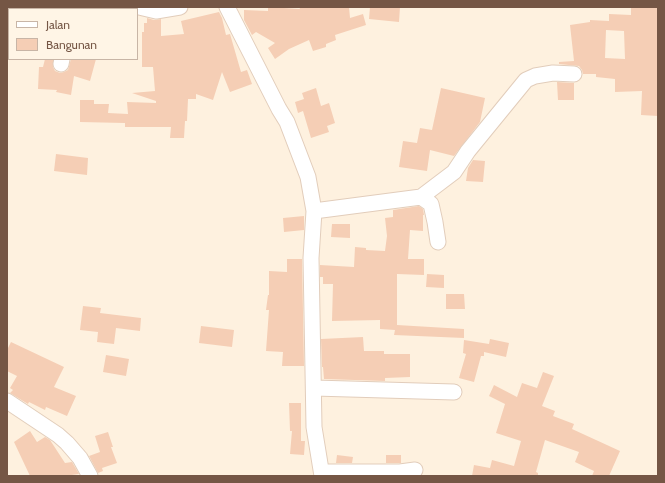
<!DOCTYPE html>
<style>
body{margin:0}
#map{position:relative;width:665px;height:483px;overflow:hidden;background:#fef1df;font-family:Cabin,sans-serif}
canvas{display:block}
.frame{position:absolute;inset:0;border:8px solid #755645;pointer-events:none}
.legend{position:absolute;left:8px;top:8px;width:130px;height:52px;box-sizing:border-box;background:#fff5e6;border:1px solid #c8b5a6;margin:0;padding:5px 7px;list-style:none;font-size:12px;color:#755645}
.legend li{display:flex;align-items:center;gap:8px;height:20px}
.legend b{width:20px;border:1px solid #c8b5a6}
</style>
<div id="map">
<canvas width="665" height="483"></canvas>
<div class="frame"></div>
<ul class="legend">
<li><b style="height:5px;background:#fff"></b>Jalan</li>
<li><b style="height:11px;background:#f5ceb5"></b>Bangunan</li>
</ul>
</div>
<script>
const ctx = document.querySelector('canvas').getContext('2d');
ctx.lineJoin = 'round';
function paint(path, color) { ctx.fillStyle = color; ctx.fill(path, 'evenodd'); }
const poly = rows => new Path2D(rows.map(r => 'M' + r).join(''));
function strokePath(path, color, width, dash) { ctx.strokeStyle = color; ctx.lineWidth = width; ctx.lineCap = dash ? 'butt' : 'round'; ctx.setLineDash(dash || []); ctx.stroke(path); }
paint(poly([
 [268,7,300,9,299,7,349,7,350,18,363,14,366,25,335,35,336,40,326,44,326,47,313,51,309,40,289,49,275,59,268,48,275,43,256,32,252,35,244,20,244,10,268,11],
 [370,7,400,7,399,22,369,19],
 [631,7,658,7,658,116,641,115,642,91,615,92,615,79,596,77,596,74,583,74,582,70,579,66,559,64,559,62,574,61,570,25,590,22,590,20,609,21,609,14,631,15],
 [606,30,624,31,625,59,605,58],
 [219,12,222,18,226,35,230,34,241,72,247,70,252,84,230,92,222,72,213,100,196,94,196,99,188,99,187,121,185,121,184,138,170,138,171,127,125,127,125,123,80,122,80,100,94,100,94,104,109,104,108,113,128,114,127,102,156,103,156,101,132,93,155,91,153,67,142,67,142,32,144,32,144,23,147,23,147,18,154,20,161,19,161,36,184,34,181,21],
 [45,59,53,59,53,67,55,71,60,73,64,72,68,70,71,59,96,59,90,81,74,76,71,95,56,92,57,90,38,89,39,67,43,67],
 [557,82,574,83,574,100,558,100],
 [316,88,321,106,329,103,335,123,327,126,329,132,311,138,303,111,298,113,295,102,304,99,302,93],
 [441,88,485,98,480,122,454,156,430,150,427,171,399,167,403,141,417,143,420,128,432,130],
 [56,154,88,158,87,175,54,171],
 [473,160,485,161,483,182,466,181,468,168],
 [419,206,423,209,424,215,423,215,423,231,410,230,408,259,424,259,424,275,397,274,397,325,464,329,464,338,394,335,395,330,380,329,380,320,332,321,333,284,323,284,323,277,320,277,320,265,354,267,355,247,366,248,366,250,385,251,387,236,385,218,393,217,393,210],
 [304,216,304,230,284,232,283,218],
 [332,224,350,224,350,238,331,237],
 [287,259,302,259,304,366,282,366,283,352,266,351,269,310,266,310,268,295,269,295,269,271,287,272],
 [427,274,444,275,444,288,426,287],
 [446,294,464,294,465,309,446,309],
 [83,306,101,308,100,313,141,318,140,331,116,328,114,344,97,342,98,332,80,330],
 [201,326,234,330,232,347,199,343],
 [363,337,364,351,384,351,384,354,410,354,410,377,385,378,385,381,324,379,323,367,322,367,321,339],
 [490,339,509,343,506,357,484,352,484,356,481,356,474,382,459,378,466,354,463,353,464,340,489,344],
 [11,342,64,367,54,387,76,396,67,416,46,407,45,410,29,402,28,404,10,393,13,390,10,388,17,376,7,371,7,350],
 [106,355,129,359,126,376,103,372],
 [543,372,554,376,542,406,555,411,553,416,574,424,572,429,620,451,609,476,592,476,594,471,575,462,579,452,545,440,536,472,538,473,538,476,472,476,474,465,490,468,492,460,514,466,521,441,496,433,505,404,489,396,494,385,517,397,522,383,537,388],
 [289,403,301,403,301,441,305,441,304,455,290,454,292,431,290,431],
 [30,431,37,442,45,437,50,440,65,463,72,462,79,474,64,476,30,476,14,442],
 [108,432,113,447,111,447,117,463,102,468,103,471,98,473,89,456,100,452,95,436],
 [337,455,353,457,352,463,336,463],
 [386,455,401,455,401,463,386,463]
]), '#f5ceb5');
const minor = poly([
 [139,7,156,11,180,7],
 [227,7,279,109,287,122,308,177,314,211,311,258,314,427,322,476],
 [72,9,73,7],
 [61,64,62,59],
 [421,197,431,204,435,222,438,242],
 [314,211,421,197,454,172,468,151,526,80,535,76,553,73,574,74],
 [314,388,454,392],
 [7,401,58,435,67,443,80,458,90,476],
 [322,472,400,472,415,470]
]);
strokePath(minor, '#e2cdbb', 17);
strokePath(minor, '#fff', 15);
</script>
